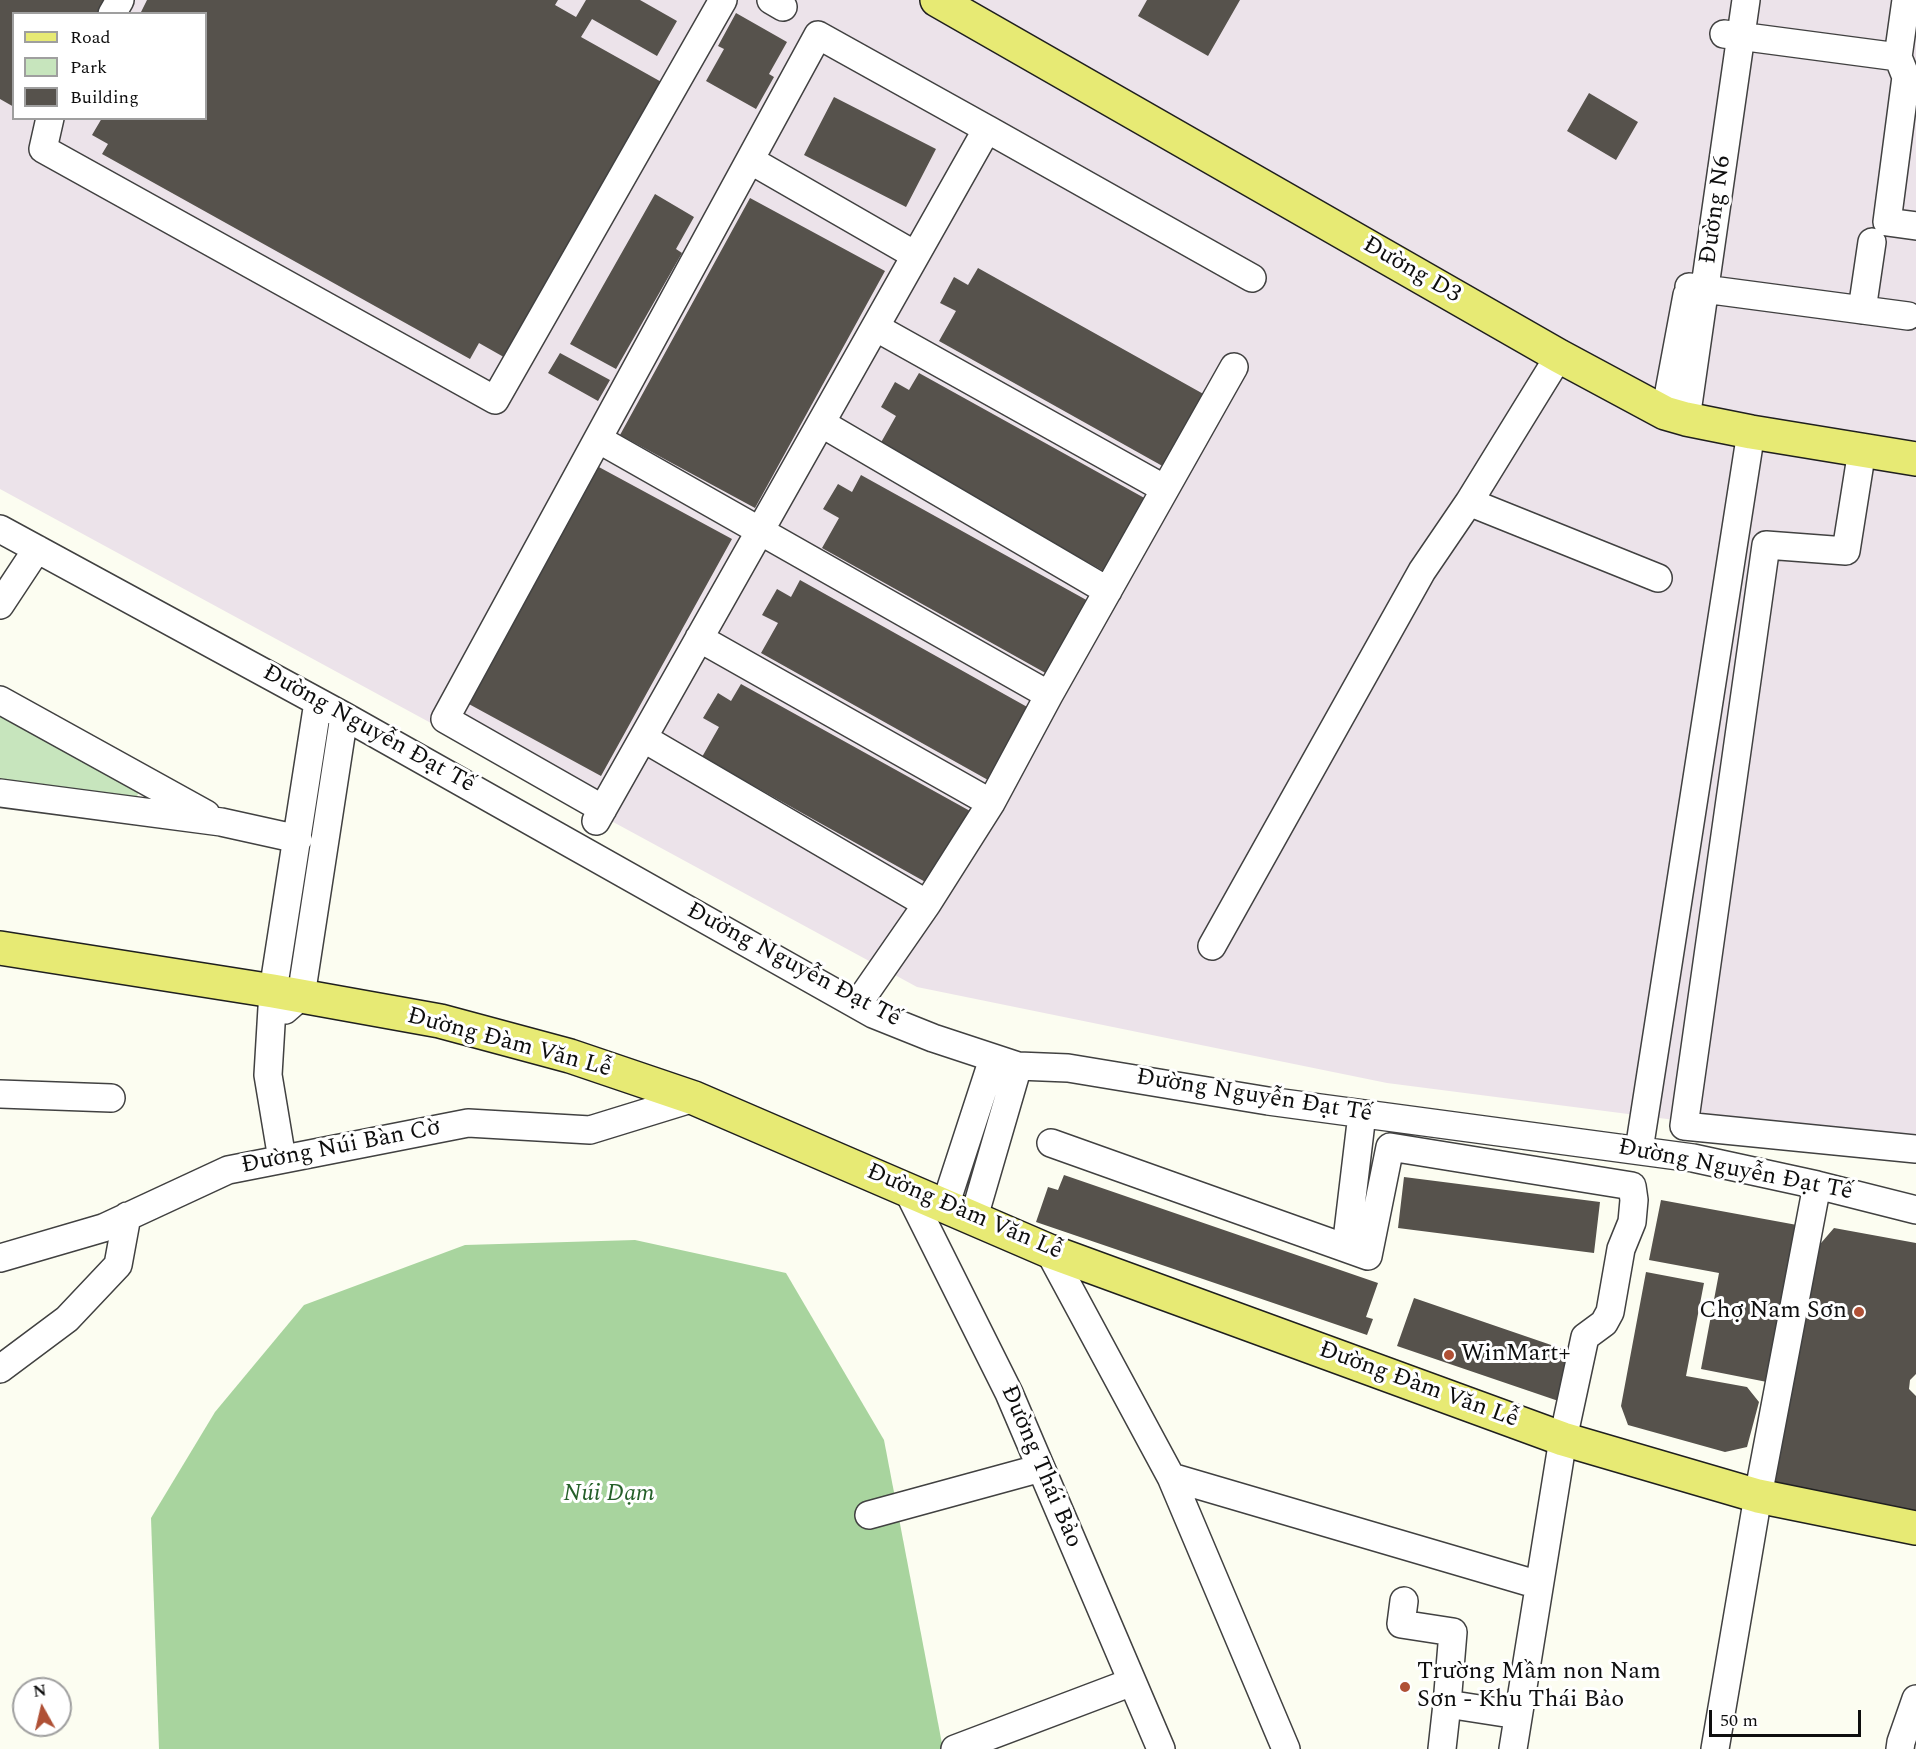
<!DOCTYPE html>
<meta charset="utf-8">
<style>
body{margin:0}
#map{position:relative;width:1916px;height:1749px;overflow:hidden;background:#fcfdf1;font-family:Spectral,serif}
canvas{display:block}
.legend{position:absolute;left:12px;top:12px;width:195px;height:108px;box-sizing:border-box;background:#fff;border:2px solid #9f9f9f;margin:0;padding:8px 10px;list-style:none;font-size:18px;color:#0e0e0e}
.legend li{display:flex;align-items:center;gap:12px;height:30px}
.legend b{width:30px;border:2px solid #9f9f9f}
.north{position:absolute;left:12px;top:1677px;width:60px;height:60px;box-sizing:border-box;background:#fff;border:2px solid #9f9f9f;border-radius:50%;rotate:352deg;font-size:16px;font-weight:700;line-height:24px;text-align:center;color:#0e0e0e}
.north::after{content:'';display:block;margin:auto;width:21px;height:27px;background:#af5035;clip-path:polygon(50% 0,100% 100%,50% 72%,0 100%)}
.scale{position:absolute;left:1709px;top:1710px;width:152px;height:27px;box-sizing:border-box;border:3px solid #0e0e0e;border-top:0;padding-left:8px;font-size:18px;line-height:21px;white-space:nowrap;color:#0e0e0e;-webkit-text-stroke:4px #fff;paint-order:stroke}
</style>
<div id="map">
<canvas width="1916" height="1749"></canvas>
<ul class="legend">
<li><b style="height:8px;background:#e7ea74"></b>Road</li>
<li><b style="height:16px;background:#c7e5bd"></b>Park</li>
<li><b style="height:16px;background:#56524c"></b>Building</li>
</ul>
<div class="north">N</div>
<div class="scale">50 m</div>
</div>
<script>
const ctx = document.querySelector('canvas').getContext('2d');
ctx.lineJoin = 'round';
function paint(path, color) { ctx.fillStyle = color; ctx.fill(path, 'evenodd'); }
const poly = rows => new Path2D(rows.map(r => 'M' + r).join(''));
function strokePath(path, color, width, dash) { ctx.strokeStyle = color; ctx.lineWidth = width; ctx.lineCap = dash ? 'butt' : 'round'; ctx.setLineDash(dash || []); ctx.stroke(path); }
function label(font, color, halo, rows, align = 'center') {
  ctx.font = font + ' Spectral,serif'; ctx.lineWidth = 6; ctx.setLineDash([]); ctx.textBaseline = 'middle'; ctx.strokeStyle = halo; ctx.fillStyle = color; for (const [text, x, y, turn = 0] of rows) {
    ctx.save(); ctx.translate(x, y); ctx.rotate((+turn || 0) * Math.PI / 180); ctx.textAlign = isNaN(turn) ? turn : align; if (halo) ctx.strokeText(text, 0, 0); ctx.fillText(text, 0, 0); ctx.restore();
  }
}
paint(poly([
 [0,0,1916,0,1916,1151,1387,1083,917,987,0,489],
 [14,14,206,14,206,118,14,118]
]), '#ece3ea');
paint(poly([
 [0,709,139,790,137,797,0,783]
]), '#c7e5bd');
paint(poly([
 [635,1240,786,1273,884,1440,943,1749,159,1749,151,1518,215,1412,304,1305,465,1245]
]), '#a8d49e');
paint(poly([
 [0,0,109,0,102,14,14,14,14,107,0,99],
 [147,0,558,0,555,5,576,17,586,0,640,0,677,21,657,56,592,19,581,37,665,84,509,360,479,343,470,359,102,154,108,144,92,135,102,118,206,118,206,14,140,14],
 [1147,0,1240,0,1208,56,1138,16],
 [736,13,787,42,769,74,774,77,756,109,706,81,724,49,718,46],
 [1589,93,1638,122,1616,160,1567,131],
 [834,97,936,149,906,207,804,155],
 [655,194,694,217,676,249,682,253,616,369,570,344],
 [750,198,885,271,755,508,620,435],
 [978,268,1207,396,1166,468,939,341,956,311,940,303,954,277,968,285],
 [560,353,610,380,598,401,548,373],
 [919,373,1148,500,1107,573,879,446,896,416,881,407,895,382,909,390],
 [597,466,732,539,601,776,467,703],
 [861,475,1090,602,1049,675,822,548,839,518,823,509,838,484,852,492],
 [800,580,1029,708,988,780,761,653,778,623,762,615,777,589,791,597],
 [741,684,970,811,929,884,702,757,719,727,703,718,718,693,731,701],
 [1064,1175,1378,1283,1366,1317,1373,1319,1367,1335,1036,1222,1048,1187,1058,1190],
 [1404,1177,1600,1202,1594,1253,1398,1228],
 [1661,1200,1797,1225,1767,1382,1701,1369,1719,1273,1649,1260],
 [1834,1228,1916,1243,1916,1374,1910,1380,1909,1389,1916,1396,1916,1514,1782,1490,1770,1474,1815,1250],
 [1646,1272,1704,1283,1686,1376,1747,1387,1759,1402,1747,1447,1725,1452,1628,1425,1621,1406],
 [1414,1298,1595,1360,1579,1408,1397,1346]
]), '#56524c');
const minor = poly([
 [771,0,783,7],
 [1906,0,1898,57,1906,77,1887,222,1916,226],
 [112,14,120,0],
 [1724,34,1898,57],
 [50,118,43,149,495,400,723,0],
 [750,160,915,255],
 [1689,287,1908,316],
 [1862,310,1872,242],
 [875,327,1165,489],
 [1665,413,1687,295],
 [1686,419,1746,0],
 [821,423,1108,591],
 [598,439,1049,695,991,803,927,904,857,1005],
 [1862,450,1846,551,1766,545,1684,1126,1916,1149],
 [1469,502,1658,578],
 [0,529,344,716,873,1014,933,1038,1018,1066,1068,1068,1268,1101,1693,1158,1817,1185,1916,1210],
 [0,605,37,549],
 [699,638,991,803],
 [1049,695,1234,367],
 [0,700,206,814],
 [643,738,927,904],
 [0,793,221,822,298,839],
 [603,809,445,719,818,35,987,129],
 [596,821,987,129,1252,278],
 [1212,946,1422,571,1469,502,1559,356],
 [285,1010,301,996,344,716],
 [0,1094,111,1098],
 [1051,1143,1368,1256,1390,1147,1632,1186,1634,1200,1632,1222,1621,1249,1610,1312,1604,1323,1585,1337,1563,1439,1513,1749],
 [1639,1150,1751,432],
 [282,1159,268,1075,273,991,318,702],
 [908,1191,1009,1393,1161,1749],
 [945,1206,993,1059],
 [974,1217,1018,1066],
 [1346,1248,1362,1114],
 [1049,1251,1171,1477,1286,1749],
 [0,1258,103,1228,228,1170,468,1123,590,1130,694,1098],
 [0,1369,67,1319,118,1265,127,1216],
 [1171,1477,1539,1585],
 [869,1515,1041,1468],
 [1404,1601,1401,1624,1453,1632,1447,1704],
 [955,1749,1132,1682],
 [1442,1749,1447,1704,1518,1715],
 [1715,1749,1758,1496,1817,1185],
 [1900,1749,1901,1742,1916,1699]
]);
const major = poly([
 [937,0,1559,356,1665,413,1686,419,1751,432,1916,459],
 [0,948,273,991,440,1021,570,1056,694,1098,1049,1251,1563,1439,1758,1496,1916,1528]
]);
strokePath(minor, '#414141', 30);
strokePath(major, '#1f1f1f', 36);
strokePath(minor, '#fff', 27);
strokePath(major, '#e7ea74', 33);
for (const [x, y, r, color] of [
 [1859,1312,6,"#af5035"],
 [1449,1355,6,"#af5035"],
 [1405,1687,6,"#af5035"]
]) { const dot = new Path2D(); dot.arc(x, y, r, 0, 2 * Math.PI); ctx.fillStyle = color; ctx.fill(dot); strokePath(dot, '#fff', 2); }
label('24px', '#0e0e0e', '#fff', [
 ["Đường N6",1717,210,-82],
 ["Đường D3",1411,271,30],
 ["Đường Nguyễn Đạt Tế",368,730,29],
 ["Đường Nguyễn Đạt Tế",793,966,28],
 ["Đường Đàm Văn Lễ",509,1044,15],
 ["Đường Nguyễn Đạt Tế",1254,1097,9],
 ["Đường Núi Bàn Cờ",341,1148,-11],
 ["Đường Nguyễn Đạt Tế",1735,1171,11],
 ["Đường Đàm Văn Lễ",964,1213,23],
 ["Đường Đàm Văn Lễ",1418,1386,20],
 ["Đường Thái Bảo",1040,1467,67]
]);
label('24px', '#0e0e0e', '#fff', [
 ["Chợ Nam Sơn",1847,1312,"right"],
 ["WinMart+",1461,1355],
 ["Trường Mầm non Nam",1417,1673],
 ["Sơn - Khu Thái Bảo",1417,1701]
], 'left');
label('italic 24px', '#255f29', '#fff', [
 ["Núi Dạm",609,1495]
]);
</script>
